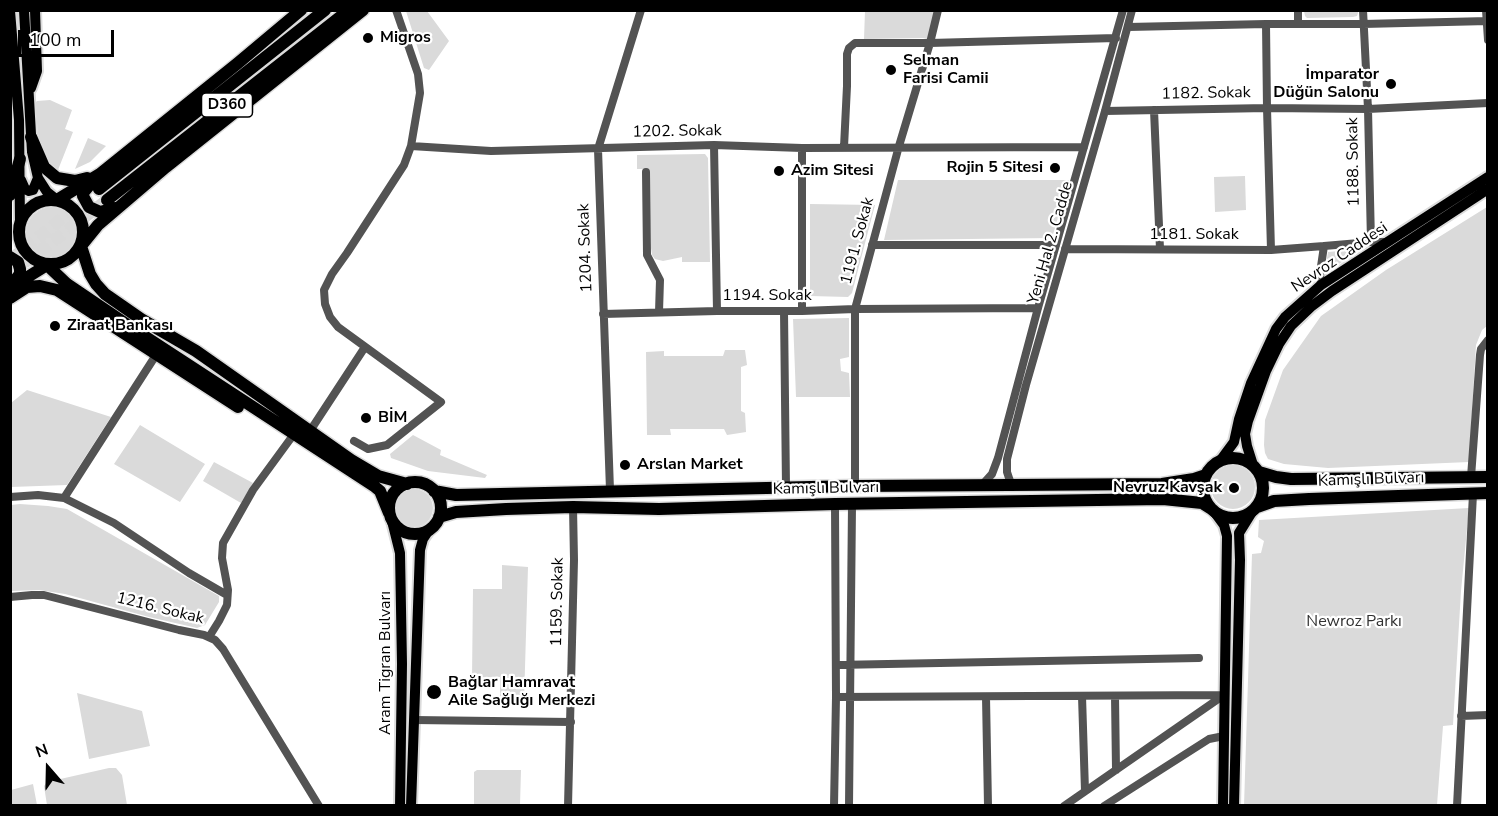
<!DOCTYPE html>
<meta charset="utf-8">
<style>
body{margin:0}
#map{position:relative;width:1498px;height:816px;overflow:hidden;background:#fff;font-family:"Nunito Sans",sans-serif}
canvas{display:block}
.frame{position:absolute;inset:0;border:12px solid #000;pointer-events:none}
.north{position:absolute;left:18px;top:738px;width:60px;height:60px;-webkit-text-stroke:4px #fff;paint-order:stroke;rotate:340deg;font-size:16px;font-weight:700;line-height:24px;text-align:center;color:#000}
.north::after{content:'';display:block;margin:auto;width:21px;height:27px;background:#000;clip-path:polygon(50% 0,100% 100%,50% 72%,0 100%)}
.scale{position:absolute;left:18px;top:30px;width:96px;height:27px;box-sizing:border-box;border:3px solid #000;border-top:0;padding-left:8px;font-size:18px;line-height:21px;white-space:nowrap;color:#000;-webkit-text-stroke:4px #fff;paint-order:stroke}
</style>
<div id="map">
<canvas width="1498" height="816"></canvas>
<div class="frame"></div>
<div class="north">N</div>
<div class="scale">100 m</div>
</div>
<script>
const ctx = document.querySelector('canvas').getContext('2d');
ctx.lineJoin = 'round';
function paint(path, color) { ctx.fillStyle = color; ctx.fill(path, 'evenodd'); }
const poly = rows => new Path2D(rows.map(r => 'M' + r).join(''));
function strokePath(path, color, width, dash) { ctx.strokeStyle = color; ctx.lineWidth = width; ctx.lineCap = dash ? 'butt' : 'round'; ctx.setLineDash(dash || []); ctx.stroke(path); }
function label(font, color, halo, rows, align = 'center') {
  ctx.font = font + ' "Nunito Sans",sans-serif'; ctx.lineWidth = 4.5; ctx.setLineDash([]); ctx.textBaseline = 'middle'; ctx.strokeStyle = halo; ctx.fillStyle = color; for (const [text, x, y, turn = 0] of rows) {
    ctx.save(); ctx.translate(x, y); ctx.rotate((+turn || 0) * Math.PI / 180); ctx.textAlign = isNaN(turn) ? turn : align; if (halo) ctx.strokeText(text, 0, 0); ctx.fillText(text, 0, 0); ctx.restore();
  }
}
paint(poly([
 [406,11,427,11,449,41,429,70,424,68],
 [865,11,936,11,931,40,923,38,864,39],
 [1304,11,1358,11,1358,13,1357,16,1353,17,1307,18,1305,16],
 [50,100,72,110,65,129,73,132,56,175,42,156,38,134,35,103,37,101],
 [88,138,106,146,90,162,75,169],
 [705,154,708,158,710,262,682,262,682,257,663,261,655,259,652,255,651,248,648,169,637,169,637,155],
 [1245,176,1246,210,1215,212,1214,177],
 [898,180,1069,180,1052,238,884,240],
 [810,204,875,205,852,293,848,297,810,296],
 [1487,207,1487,326,1482,330,1476,345,1469,462,1328,468,1284,464,1268,459,1265,453,1264,445,1265,420,1283,370,1321,316,1386,270],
 '26 233a26 26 0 1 1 52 0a26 26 0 1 1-52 0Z',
 [1362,249,1328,271,1325,269,1328,252],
 [849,318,849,357,840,359,841,371,849,373,850,397,796,397,793,319],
 [725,350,745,350,747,365,741,367,741,411,745,413,746,432,727,435,724,429,670,429,671,435,647,435,646,352,664,351,664,356,723,356],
 [27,390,111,417,67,485,11,487,11,403],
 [140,425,205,464,180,502,114,464],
 [413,435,441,450,440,455,487,475,485,478,428,471,391,458,390,454],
 [214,462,253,483,241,503,203,481],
 '1211 487a22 22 0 1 1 44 0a22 22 0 1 1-44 0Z',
 '395 508a19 19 0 1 1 38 0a19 19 0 1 1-38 0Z',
 [20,504,48,506,67,509,219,596,219,602,205,625,197,628,149,617,65,594,39,590,11,591,11,505],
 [1469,508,1461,591,1453,725,1443,726,1437,805,1244,806,1252,554,1261,553,1264,541,1258,537,1259,520],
 [502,565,528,567,524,701,500,700,500,677,472,678,473,589,502,589],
 [77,693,142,711,150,746,89,759],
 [109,768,116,768,122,775,127,805,47,805,44,786,47,782],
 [477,770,521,770,520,805,474,805,474,772],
 [33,784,37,805,11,805,11,790]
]), '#dadada');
strokePath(poly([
 [10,260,99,189],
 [10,274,107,200]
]), '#d9d9d9', 12, [12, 6]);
const major = poly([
 [24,10,32,152,38,178,47,192,57,200],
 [10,11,19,120,20,226],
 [31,88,37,71,35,10],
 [21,180,25,189,29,191,33,190,38,178],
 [1220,461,1234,442,1239,419,1251,383,1276,329,1285,317,1321,285,1488,177],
 [1253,465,1247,446,1245,434,1248,421,1266,371,1279,344,1291,326,1312,306,1332,291,1488,189],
 [1213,510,1224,525,1227,536,1223,806],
 [392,521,400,553,402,664,400,806],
 [411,806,420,550,423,539,429,530],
 [1234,806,1240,560,1239,533,1252,512]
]);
const highway = poly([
 [363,10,166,167,98,225,81,246,90,274,96,284,105,294,141,319,196,351,351,460,378,476,407,484],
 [31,137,44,167,57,178,75,181,87,178],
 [93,181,83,193,83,196,89,207,100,212,115,208],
 [99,189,325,10],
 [10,195,20,159],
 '19 232a32 32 0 1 1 64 0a32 32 0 1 1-64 0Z',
 [57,200,100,174,238,63,301,10],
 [107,200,349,10],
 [10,257,18,262,20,269,20,274,11,285],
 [10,288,47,265,67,284,138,332,374,486,380,491,389,513],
 [10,298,27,287,40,286,57,290,238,407],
 '1203 488a30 30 0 1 1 60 0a30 30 0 1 1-60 0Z',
 [1259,472,1276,477,1291,479,1488,477],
 '389 508a26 26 0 1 1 52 0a26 26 0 1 1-52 0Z',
 [434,491,456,495,855,486,1162,484,1194,479,1206,475],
 [1257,507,1274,501,1309,499,1488,493],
 [439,517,456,512,506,509,573,507,659,509,835,504,1163,499,1202,503,1213,510]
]);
strokePath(major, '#dbdbdb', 14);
strokePath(highway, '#dbdbdb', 15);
strokePath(poly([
 [396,10,418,74,420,93,411,146,491,151,714,145,802,148,1084,147],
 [1298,10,1298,24],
 [1363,10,1368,109,1371,242],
 [1486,10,1488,40],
 [1266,24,1267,108,1271,250],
 [1128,27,1266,24,1363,24,1488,21],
 [1154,110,1160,249],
 [1105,111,1267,108,1368,109,1488,103],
 [714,145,717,311],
 [844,147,847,86,847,54,849,48,855,43,930,43,1116,38],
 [802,148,802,311],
 [646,172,647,255,660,280,659,312],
 [872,245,1056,245],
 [1065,249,1271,250,1324,246],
 [1321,285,1320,273,1324,246,1371,242,1388,242],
 [784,311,786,487],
 [603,314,717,311,802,311,855,309,1038,308],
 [310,431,365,347],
 [354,441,368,449,387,445,441,402,338,327,330,317,325,304,324,290,332,274,347,253,404,165,411,146],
 [1471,477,1480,355,1481,349,1488,340],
 [983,484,992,474,998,458,1038,308,1123,10],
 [1011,484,1007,472,1007,459,1026,385,1105,111,1132,10],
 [855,486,855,309,899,146,930,43,938,10],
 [610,490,598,149,641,10],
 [10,497,38,495,64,498,114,523,189,573,227,595],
 [64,498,156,355],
 [10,597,32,595,44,595,179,630,204,635,215,640,223,649,319,806],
 [209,637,219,621,227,605,228,590,222,558,223,543,253,490,294,434],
 [836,665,1199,658],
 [1082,696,1085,791],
 [1115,696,1116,770],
 [836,697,1225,695],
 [986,697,988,806],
 [1461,716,1488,715],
 [414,720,571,722],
 [568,806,574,560,573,507],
 [834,806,836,697,835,504],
 [849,806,852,505],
 [1064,806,1224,695],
 [1104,806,1209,739,1224,736],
 [1457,806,1473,494]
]), '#535353', 8);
strokePath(major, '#000', 10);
strokePath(highway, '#000', 12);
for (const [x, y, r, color] of [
 [368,38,6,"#000"],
 [891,70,6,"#000"],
 [1391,84,6,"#000"],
 [1055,168,6,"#000"],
 [779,171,6,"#000"],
 [55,326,6,"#000"],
 [366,418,6,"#000"],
 [625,465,6,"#000"],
 [1234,488,6,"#000"],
 [434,692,8,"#000"]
]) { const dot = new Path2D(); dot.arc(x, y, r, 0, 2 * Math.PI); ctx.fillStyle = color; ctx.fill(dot); strokePath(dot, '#fff', 2); }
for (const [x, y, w] of [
 [227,105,51]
]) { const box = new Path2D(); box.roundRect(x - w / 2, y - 12, w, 24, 4.5); ctx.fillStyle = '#fff'; ctx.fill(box); strokePath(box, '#000', 1.5); }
label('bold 15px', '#000', null, [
 ["D360",227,105]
]);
label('bold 16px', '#000', '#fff', [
 ["Migros",380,38],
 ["Selman",903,61],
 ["Farisi Camii",903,79],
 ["İmparator",1379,75,"right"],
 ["Düğün Salonu",1379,93,"right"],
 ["Rojin 5 Sitesi",1043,168,"right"],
 ["Azim Sitesi",791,171],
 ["Ziraat Bankası",67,326],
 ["BİM",378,418],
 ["Arslan Market",637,465],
 ["Nevruz Kavşak",1222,488,"right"],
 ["Bağlar Hamravat",448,683],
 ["Aile Sağlığı Merkezi",448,701]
], 'left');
label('16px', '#000', '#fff', [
 ["1182. Sokak",1206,94,-1],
 ["1202. Sokak",677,132,-1],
 ["1188. Sokak",1354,162,-91],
 ["1181. Sokak",1194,235],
 ["1191. Sokak",858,241,-75],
 ["Yeni Hal 2. Cadde",1051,243,-74],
 ["1204. Sokak",586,248,-92],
 ["Nevroz Caddesi",1340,258,-34],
 ["1194. Sokak",767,296],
 ["Kamışlı Bulvarı",1371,480,-2],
 ["Kamışlı Bulvarı",826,489,-1],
 ["1159. Sokak",558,602,-89],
 ["1216. Sokak",160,609,14],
 ["Aram Tigran Bulvarı",386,663,-90]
]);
label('16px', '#313131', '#fff', [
 ["Newroz Parkı",1354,622]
]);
</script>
